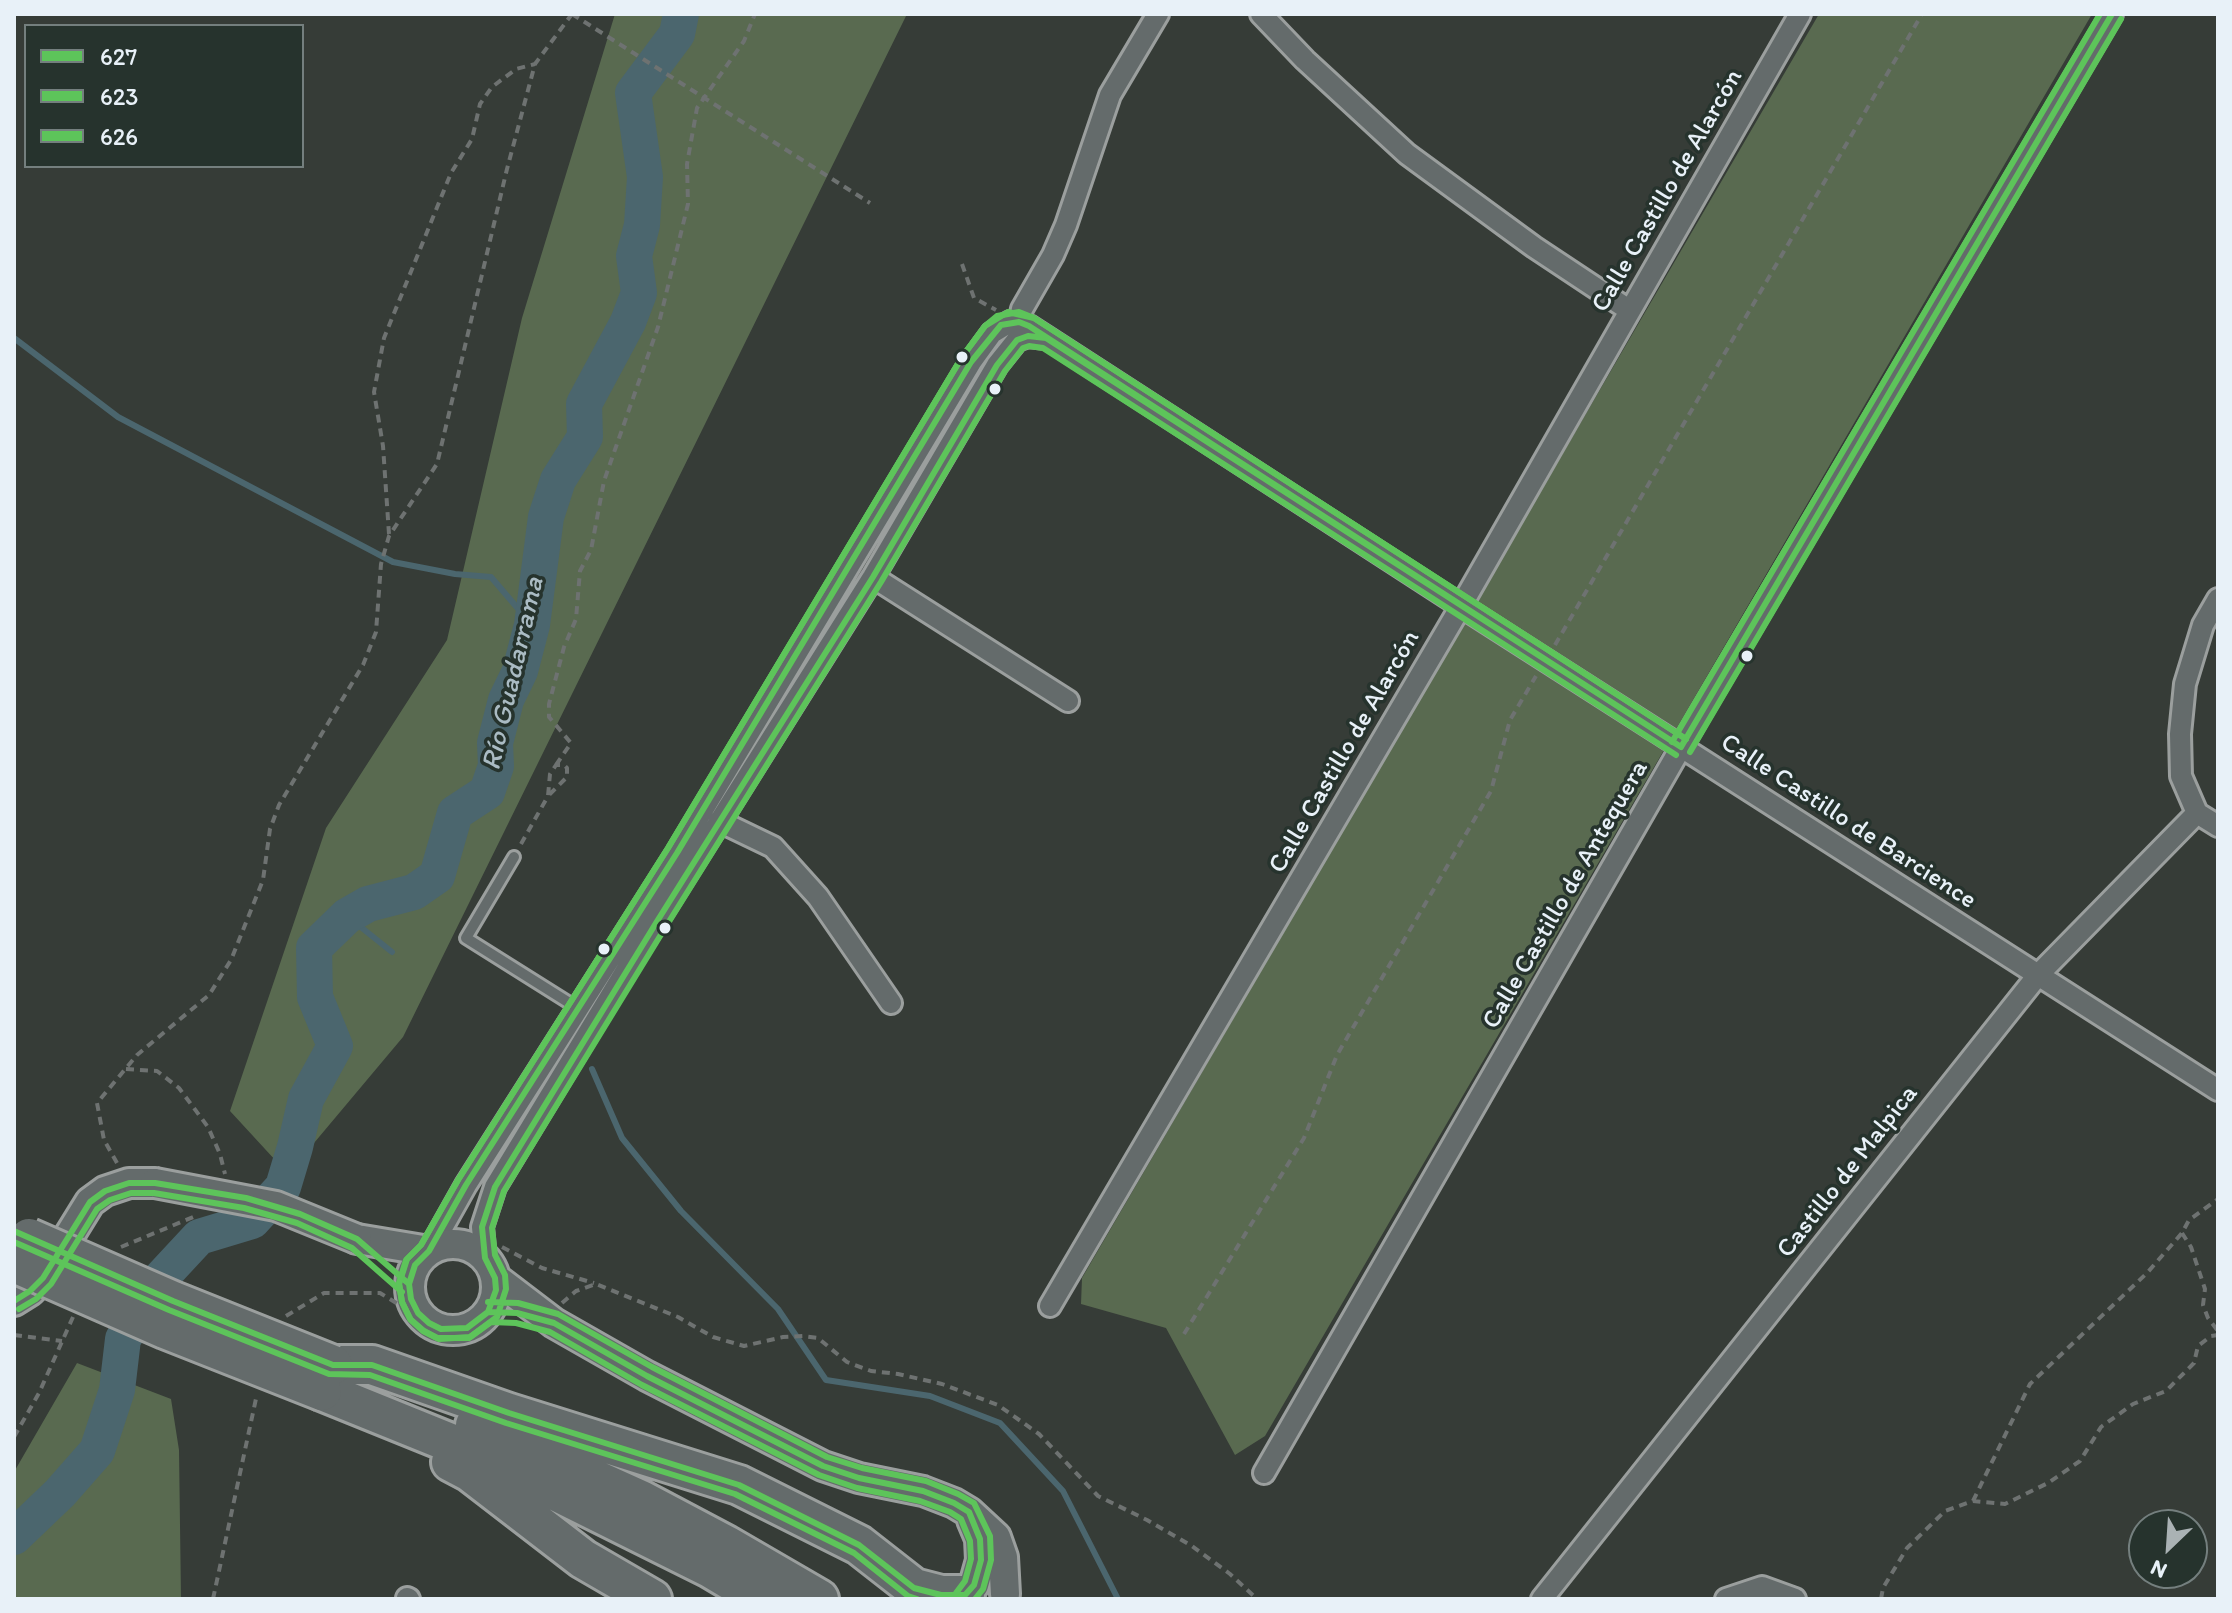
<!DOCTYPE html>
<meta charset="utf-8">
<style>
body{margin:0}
#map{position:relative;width:2232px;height:1613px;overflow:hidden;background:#363c37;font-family:Itim,sans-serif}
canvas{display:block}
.frame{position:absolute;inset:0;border:16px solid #e8f1f8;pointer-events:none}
.legend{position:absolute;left:24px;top:24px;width:280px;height:144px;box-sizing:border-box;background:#26332d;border:2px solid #747f7e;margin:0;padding:10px 14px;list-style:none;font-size:24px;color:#e8f1f8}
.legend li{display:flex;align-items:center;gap:16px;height:40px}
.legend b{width:40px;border:2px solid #747f7e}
.north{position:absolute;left:2128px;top:1509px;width:80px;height:80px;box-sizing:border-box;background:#26332d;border:2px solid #747f7e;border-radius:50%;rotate:205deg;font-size:22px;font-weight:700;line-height:32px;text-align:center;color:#e8f1f8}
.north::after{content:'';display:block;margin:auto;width:28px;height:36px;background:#aab2b4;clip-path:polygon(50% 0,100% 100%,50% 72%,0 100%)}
</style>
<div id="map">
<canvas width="2232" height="1613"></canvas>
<div class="frame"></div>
<ul class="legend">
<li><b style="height:10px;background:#5dc45a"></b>627</li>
<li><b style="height:10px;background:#5dc45a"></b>623</li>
<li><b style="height:10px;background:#5dc45a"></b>626</li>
</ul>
<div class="north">N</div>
</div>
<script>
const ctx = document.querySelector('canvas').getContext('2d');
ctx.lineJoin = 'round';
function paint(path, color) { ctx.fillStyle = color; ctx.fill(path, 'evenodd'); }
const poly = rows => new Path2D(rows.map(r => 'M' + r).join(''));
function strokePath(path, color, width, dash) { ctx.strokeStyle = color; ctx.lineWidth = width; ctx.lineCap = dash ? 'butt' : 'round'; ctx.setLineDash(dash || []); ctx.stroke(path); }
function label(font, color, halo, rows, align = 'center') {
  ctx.font = font + ' Itim,sans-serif'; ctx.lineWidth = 7; ctx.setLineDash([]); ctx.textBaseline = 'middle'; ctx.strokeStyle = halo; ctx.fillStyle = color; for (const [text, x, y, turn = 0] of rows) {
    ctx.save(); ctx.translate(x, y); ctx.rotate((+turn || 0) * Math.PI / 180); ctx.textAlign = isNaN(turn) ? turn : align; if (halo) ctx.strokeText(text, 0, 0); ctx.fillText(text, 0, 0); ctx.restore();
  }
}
paint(poly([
 [615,14,907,14,403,1037,288,1174,230,1111,326,828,447,640,522,318],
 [1819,14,2092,14,1265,1436,1235,1455,1166,1328,1081,1304,1082,1278],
 [77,1363,171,1399,179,1450,181,1599,14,1599,14,1472]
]), '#596a50');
strokePath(poly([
 [14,338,118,417,393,562,455,574,491,577,532,625],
 [347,916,392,952],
 [592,1069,622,1138,681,1211,778,1309,826,1380,930,1396,1000,1423,1063,1491,1118,1599]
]), '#4b666e', 6);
strokePath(poly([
 [14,1537,60,1493,97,1451,117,1390,123,1339,159,1280,199,1237,252,1221,283,1187,295,1147,306,1099,335,1046,315,997,314,948,347,916,368,904,414,892,437,876,455,813,487,792,496,766,495,743,506,700,520,671,532,625,546,517,558,480,585,437,584,404,628,322,639,293,634,256,642,225,645,177,633,93,677,34,681,14]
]), '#4b666e', 36);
const lane = poly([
 [514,857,466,938,579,1009]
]);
const street = poly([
 [1261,14,1305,60,1407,154,1534,247,1629,310],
 [1022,334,1019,322,1022,309,1053,255,1066,225,1110,95,1158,14],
 [873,577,1068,701],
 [2197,813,2181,776,2180,734,2185,684,2203,625,2218,599],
 [719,821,773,847,818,897,891,1003],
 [429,1251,466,1185,677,853,971,362,992,333,1010,322,1029,326,1461,606,2218,1090],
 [485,1258,482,1227,495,1187,630,964,873,577,997,365,1017,340,1028,336,1046,338],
 [1050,1306,1461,606,1800,14],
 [1264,1473,1699,716,2112,14],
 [407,1598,409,1599],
 [1542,1599,2038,975,2197,813,2218,826],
 [1726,1599,1762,1587,1795,1599]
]);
const secondary = poly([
 [357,1239,429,1251],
 '410 1287a43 43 0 1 1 86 0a43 43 0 1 1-86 0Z',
 [495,1278,554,1323,647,1376,823,1466,859,1478,923,1491,954,1503,969,1512,996,1537,1003,1557,1005,1594],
 [14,1301,30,1291,43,1278,90,1202,105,1191,129,1183,155,1183],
 [972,1520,980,1539,981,1560,974,1585]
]);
const highway = poly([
 [333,1365,372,1365,509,1413,739,1485,859,1545,914,1588,941,1595,965,1595],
 [322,1391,495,1461,710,1568,762,1599],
 [475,1425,641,1500,726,1545,819,1599],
 [451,1462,470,1472,583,1559,652,1599]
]);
strokePath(lane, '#9b9f9e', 16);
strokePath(street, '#9b9f9e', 26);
strokePath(secondary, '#9b9f9e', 34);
strokePath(highway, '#9b9f9e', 44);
strokePath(poly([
 [962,264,974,298,996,310],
 [389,534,383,446,374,392,384,338,451,173,472,139,480,104,492,87,516,69,535,64],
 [1555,645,1922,14],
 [556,765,571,743,549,717,549,704,564,647,576,619,580,571,591,550,604,481,658,327,688,204,687,164,697,108,744,41,755,14],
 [521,844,548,796,550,774,556,765,564,765,567,768,567,777,548,796],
 [126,1069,157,1071,179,1088,208,1127,220,1154,225,1174],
 [117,1163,104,1140,97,1103,137,1055,209,995,231,960,263,880,270,829,279,805,363,665,376,632,381,564,389,536,437,464,507,169,535,64,572,14],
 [2182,1233,2191,1247,2205,1289,2203,1305,2208,1318,2218,1331],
 [121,1247,198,1215],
 [502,1247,542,1268,594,1283],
 [562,1303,576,1291,596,1284,678,1317,713,1337,744,1346,783,1337,803,1336,818,1338,847,1362,871,1371,898,1374,942,1384,998,1405,1039,1434,1098,1496,1147,1520,1192,1546,1230,1574,1257,1599],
 [286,1316,324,1293,380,1293,429,1323],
 [1184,1334,1304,1138,1337,1055,1491,791,1510,720,1536,676],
 [14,1335,62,1341],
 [14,1437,39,1393,73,1317],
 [1973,1501,2030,1384,2147,1273,2182,1233,2189,1220,2218,1199],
 [213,1599,257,1394],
 [1881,1599,1883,1588,1907,1548,1945,1511,1973,1501,2005,1504,2048,1483,2080,1461,2101,1427,2133,1404,2166,1391,2194,1363,2198,1346,2211,1336,2218,1335]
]), '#6e7271', 4, [8, 6]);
strokePath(lane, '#646b6b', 10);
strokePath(street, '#646b6b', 20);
strokePath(secondary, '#646b6b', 28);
strokePath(highway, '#646b6b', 38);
const secondaryBridge = poly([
 [155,1183,276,1206,357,1239]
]);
const highwayBridge = poly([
 [29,1238,173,1301,333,1365],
 [17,1264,165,1329,322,1391]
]);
strokePath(secondaryBridge, '#9b9f9e', 34, []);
strokePath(highwayBridge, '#9b9f9e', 44, []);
strokePath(poly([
 [572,14,870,203]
]), '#6e7271', 4, [8, 6]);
strokePath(secondaryBridge, '#646b6b', 28);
strokePath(highwayBridge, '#646b6b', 38);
strokePath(poly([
 [1019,322,1029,326,1681,747,1046,338,1028,336,1017,340,997,365,873,577,656,923,495,1187,482,1227,485,1258,495,1278,496,1290,488,1312,467,1328,441,1329,429,1323,418,1313,411,1299,409,1284,415,1265,429,1251,466,1185,677,853,971,362,1001,325,1019,322],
 [1681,747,2112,14],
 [14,1231,173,1301,333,1365,372,1365,509,1413,739,1485,859,1545,914,1588,941,1595,965,1595,974,1585,981,1560,980,1539,969,1512,954,1503,923,1491,859,1478,823,1466,647,1376,554,1323,517,1313,488,1312],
 [14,1301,30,1291,43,1278,90,1202,105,1191,129,1183,155,1183,246,1198,300,1214,357,1239,409,1284]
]), '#5dc45a', 6);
strokePath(poly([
 [1690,752,2121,19],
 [1676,755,1043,348,1029,346,1023,348,1005,371,881,582,665,928,504,1191,492,1228,495,1255,505,1275,506,1289,497,1317,470,1337,439,1339,424,1331,411,1320,402,1302,399,1283,406,1260,421,1245,458,1180,668,848,962,357,985,326,997,316,1019,312,1034,318,1686,739],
 [14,1242,169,1310,329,1374,370,1375,506,1423,735,1494,854,1553,908,1596,917,1599],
 [488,1302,518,1303,558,1314,652,1367,827,1457,862,1468,926,1481,958,1494,974,1503,990,1536,991,1560,983,1589,975,1599],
 [19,1309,36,1299,51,1284,97,1209,110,1200,131,1193,154,1193,244,1208,297,1223,352,1248,402,1292]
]), '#5dc45a', 6);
strokePath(poly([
 [1672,742,2100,14],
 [956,1593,965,1581,971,1559,970,1541,961,1519,950,1512,920,1501,857,1488,819,1475,642,1385,550,1332,516,1323,491,1322,469,1338,437,1338,423,1331,410,1319,402,1302,399,1284,407,1259,421,1245,458,1180,668,848,962,357,985,326,1008,312,1034,318,1686,739]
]), '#5dc45a', 6);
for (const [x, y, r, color] of [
 [962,357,7,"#e8f1f8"],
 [995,389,7,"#e8f1f8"],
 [1747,656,7,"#e8f1f8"],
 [665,928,7,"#e8f1f8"],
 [604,949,7,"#e8f1f8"]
]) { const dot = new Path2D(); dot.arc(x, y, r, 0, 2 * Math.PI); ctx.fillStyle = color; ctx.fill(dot); strokePath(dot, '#26332d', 3); }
label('26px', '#e8f1f8', '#26332d', [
 ["Calle Castillo de Alarcón",1668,191,-60],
 ["Calle Castillo de Alarcón",1345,752,-60],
 ["Calle Castillo de Barcience",1848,822,33],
 ["Calle Castillo de Antequera",1566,895,-60],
 ["Castillo de Malpica",1848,1172,-52]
]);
label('italic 28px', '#aabbc3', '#26332d', [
 ["Río Guadarrama",514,674,-77]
]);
</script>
